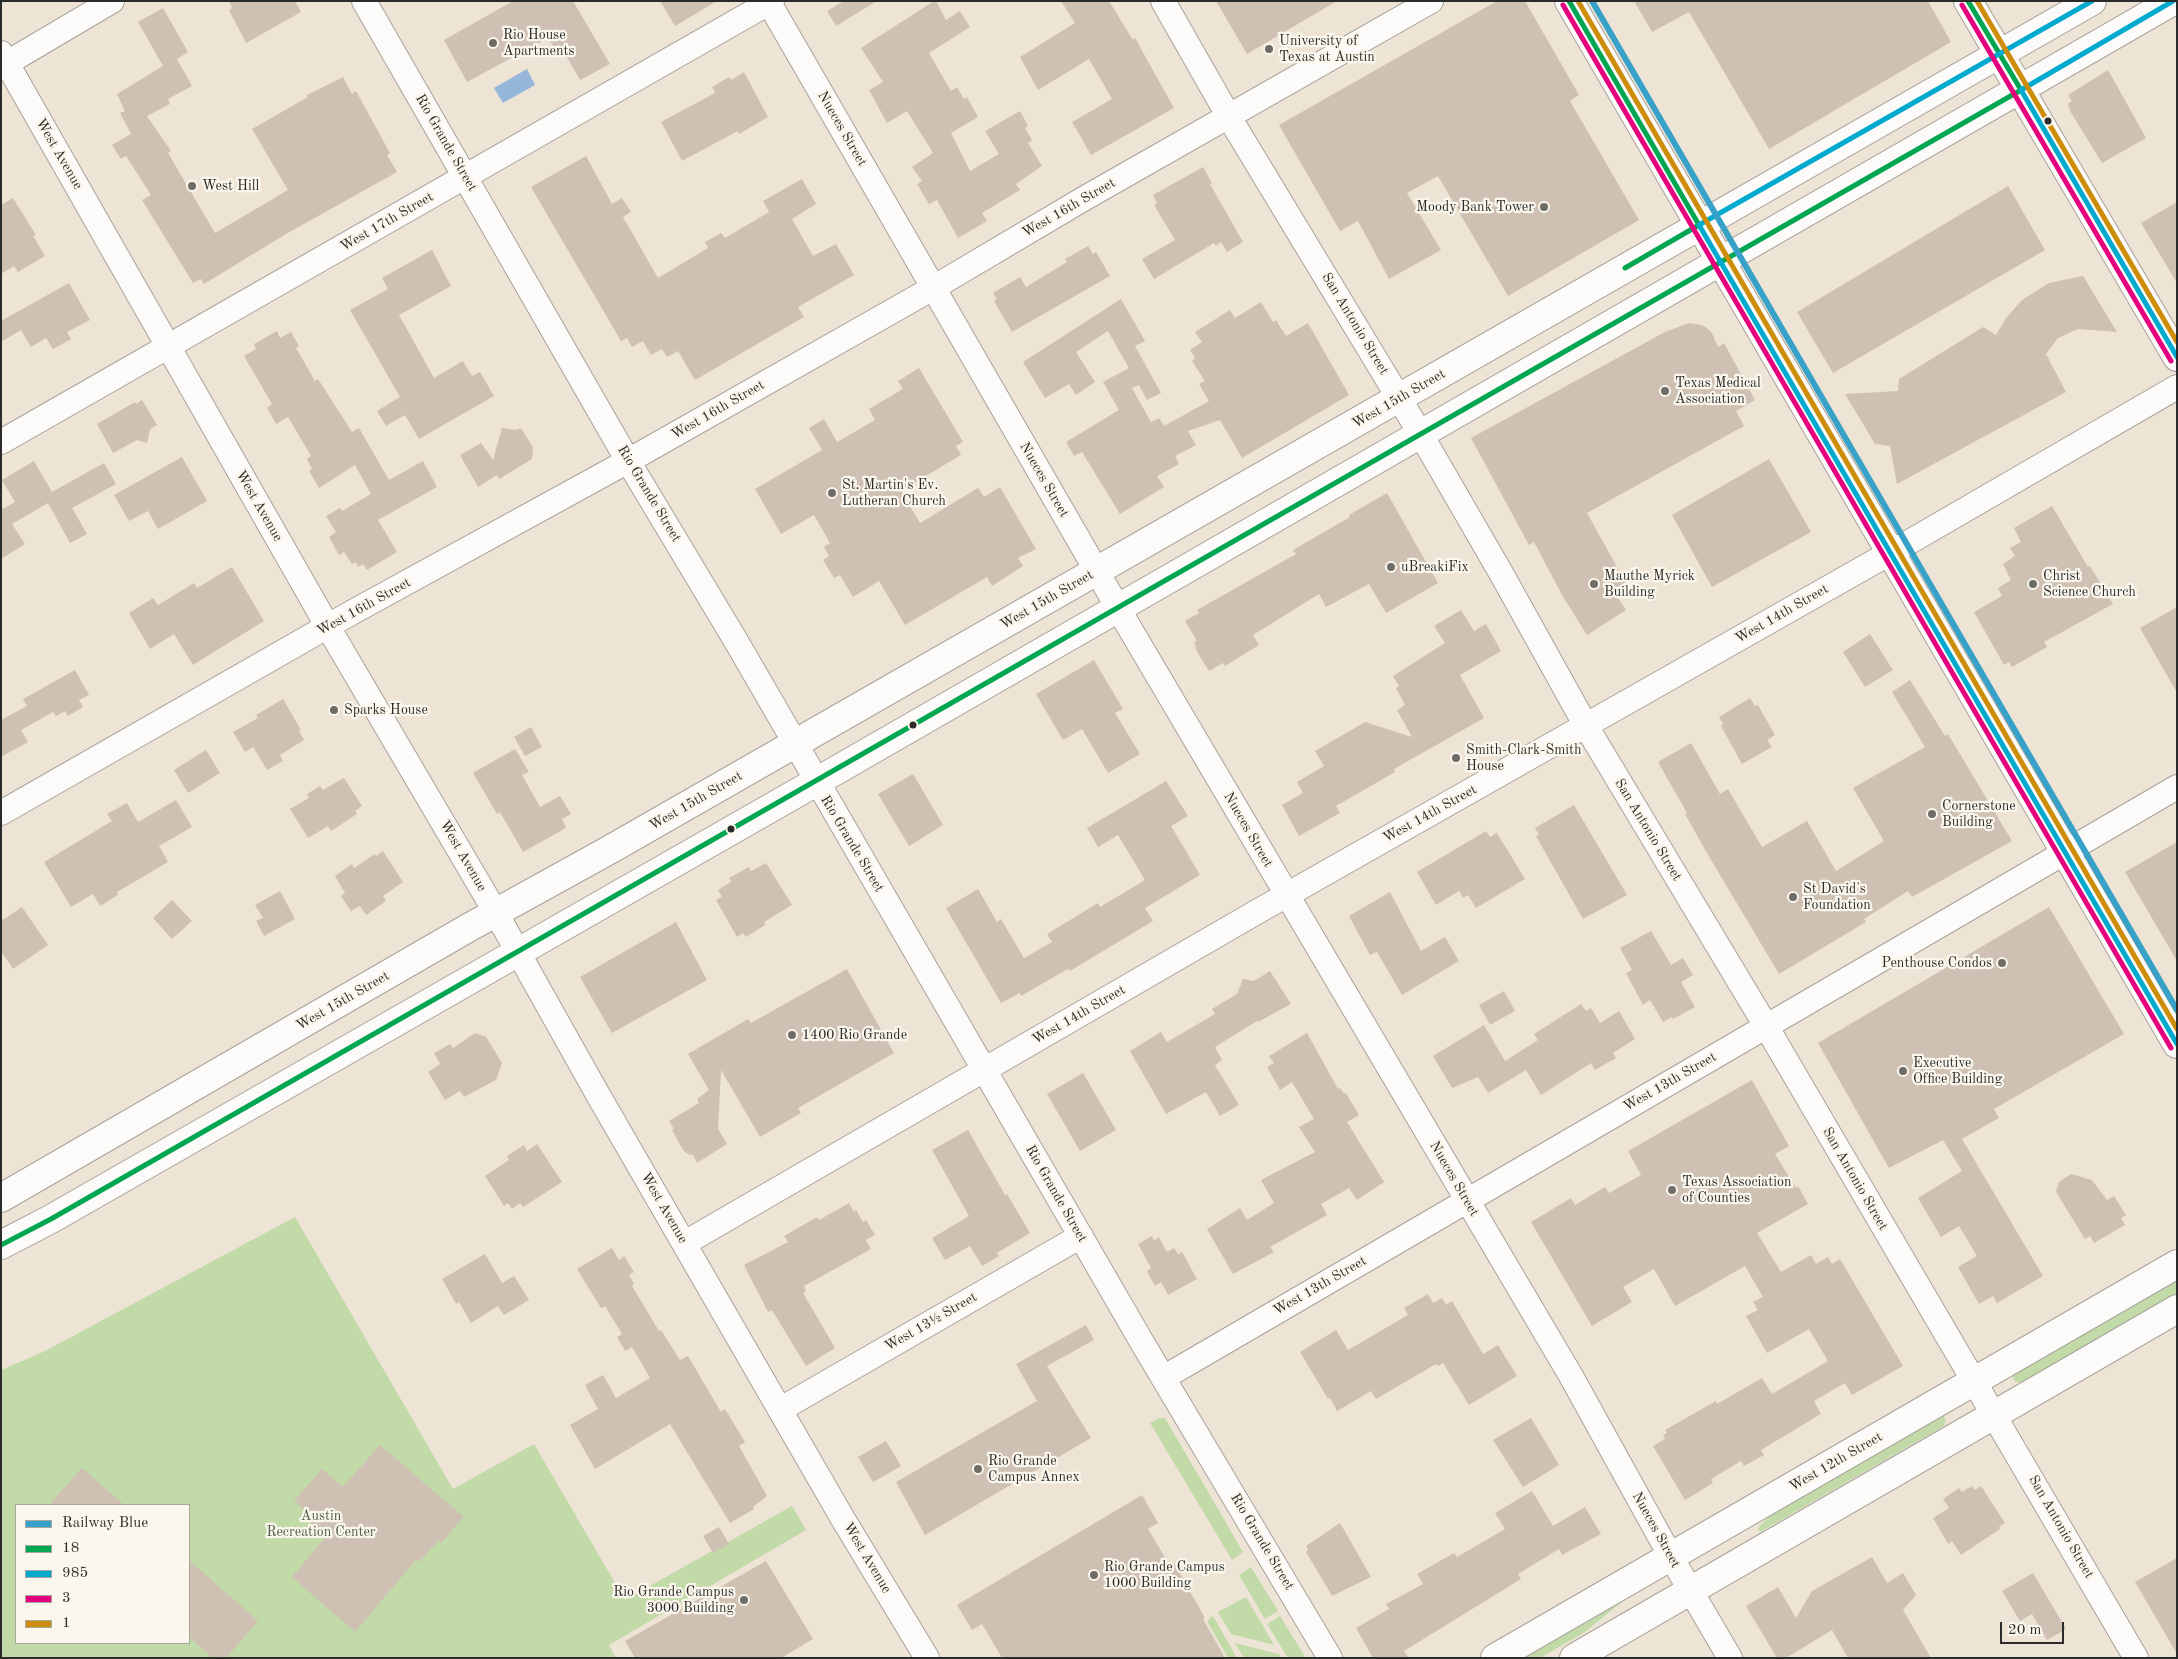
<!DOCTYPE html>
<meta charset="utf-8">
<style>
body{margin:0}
#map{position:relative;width:2178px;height:1659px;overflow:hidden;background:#ede4d6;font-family:"Old Standard TT",serif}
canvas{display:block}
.frame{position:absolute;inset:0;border:2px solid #2b2b2b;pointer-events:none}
.legend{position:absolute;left:15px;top:1504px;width:175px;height:140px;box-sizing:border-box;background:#fbf7ec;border:1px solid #a8a59f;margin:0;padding:6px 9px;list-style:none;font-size:15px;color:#2b2b2b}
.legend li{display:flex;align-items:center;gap:10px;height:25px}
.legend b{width:25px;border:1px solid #a8a59f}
.scale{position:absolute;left:2000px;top:1622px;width:64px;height:22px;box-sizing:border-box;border:2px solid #2b2b2b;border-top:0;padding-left:6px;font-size:15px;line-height:18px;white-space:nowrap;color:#2b2b2b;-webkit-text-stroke:4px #fbf7ec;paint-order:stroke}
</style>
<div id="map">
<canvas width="2178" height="1659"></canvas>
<div class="frame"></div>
<ul class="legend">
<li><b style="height:6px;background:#38a1c8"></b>Railway Blue</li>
<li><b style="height:6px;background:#00a651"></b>18</li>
<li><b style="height:6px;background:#00a9ce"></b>985</li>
<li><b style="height:6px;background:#e5007d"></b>3</li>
<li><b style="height:6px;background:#ce8d09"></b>1</li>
</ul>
<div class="scale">20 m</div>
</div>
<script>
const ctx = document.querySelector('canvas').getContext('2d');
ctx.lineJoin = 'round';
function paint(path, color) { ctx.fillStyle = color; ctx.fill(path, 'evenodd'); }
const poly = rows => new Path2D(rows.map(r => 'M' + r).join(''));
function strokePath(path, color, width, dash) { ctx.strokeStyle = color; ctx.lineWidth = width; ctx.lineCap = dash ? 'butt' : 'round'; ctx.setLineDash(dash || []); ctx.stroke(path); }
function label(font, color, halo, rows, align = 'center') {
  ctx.font = font + ' "Old Standard TT",serif'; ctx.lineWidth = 4.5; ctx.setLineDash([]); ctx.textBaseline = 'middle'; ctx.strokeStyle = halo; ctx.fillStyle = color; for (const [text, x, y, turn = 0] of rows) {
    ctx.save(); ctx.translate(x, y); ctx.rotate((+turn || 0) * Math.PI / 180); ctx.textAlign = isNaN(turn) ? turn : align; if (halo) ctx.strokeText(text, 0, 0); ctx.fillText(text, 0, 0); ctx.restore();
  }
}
paint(poly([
 [295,1217,453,1489,534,1444,625,1600,792,1506,806,1530,609,1645,616,1658,1,1658,1,1370,45,1351],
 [16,1505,189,1505,189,1643,16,1643],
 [2177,1277,2177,1293,2022,1382,2016,1382,2013,1379,2012,1374],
 [1942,1414,1946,1420,1944,1426,1760,1532,1758,1528,1776,1509],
 [1159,1418,1165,1418,1243,1552,1232,1560,1150,1423],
 [1251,1567,1278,1611,1265,1619,1239,1575],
 [1621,1596,1624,1600,1585,1632,1540,1658,1515,1658],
 [1246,1597,1274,1645,1231,1634,1218,1612],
 [1213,1616,1237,1658,1228,1658,1207,1621],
 [1280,1616,1306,1658,1288,1658,1267,1624],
 [1235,1643,1279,1654,1281,1658,1244,1658]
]), '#c2daa8');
paint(poly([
 [527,69,535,85,503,103,494,88]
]), '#95b5d9');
paint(poly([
 [229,1,295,1,301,12,246,43,229,10,232,8],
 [513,1,573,1,610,64,580,80,560,45,554,48,548,38,467,82,444,40],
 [660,1,717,1,675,26],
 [844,1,877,1,836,26,827,11],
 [934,1,936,1,946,20,960,11,970,27,929,53,951,91,957,87,964,99,967,97,978,117,951,133,970,171,999,154,985,131,1020,111,1028,126,1025,128,1032,140,1028,143,1042,166,1016,184,1020,190,982,213,987,221,958,238,937,200,929,204,917,184,922,181,912,167,933,153,907,111,887,123,869,90,883,82,861,48],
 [1061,1,1109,1,1133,40,1135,38,1174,108,1091,155,1072,122,1112,99,1089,59,1038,90,1020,57,1075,23],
 [1216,1,1337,1,1247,54],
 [1497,1,1525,1,1579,95,1570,101,1639,220,1508,296,1438,176,1407,193,1441,250,1389,279,1358,221,1340,231,1279,125],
 [1634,1,1928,1,1951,42,1769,149,1689,12,1652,32],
 [163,8,188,52,177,59,192,86,168,99,170,104,147,116,171,151,168,153,215,233,288,190,252,129,308,97,307,95,343,77,352,94,356,91,390,153,387,155,397,172,286,234,204,284,201,279,193,283,142,200,151,195,126,156,121,159,112,145,131,134,120,113,125,111,117,94,163,66,138,22],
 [2108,70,2146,138,2102,163,2070,111,2068,104,2072,101,2068,95],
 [744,72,768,117,739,134,738,131,682,161,661,122,715,93,712,87,729,77,731,80],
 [586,156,612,204,622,198,631,212,623,217,658,278,708,248,705,242,721,233,725,238,769,212,763,201,802,179,816,204,792,219,813,256,836,244,854,275,798,307,804,317,695,380,678,351,667,357,662,349,651,355,643,341,632,347,627,338,621,341,531,187],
 [1203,167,1212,183,1210,184,1243,242,1227,252,1221,242,1216,246,1214,243,1154,279,1142,259,1175,240,1154,205,1157,203,1153,195],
 [2008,186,2045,250,1833,373,1797,312],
 [13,198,36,235,33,236,45,256,18,272,14,266,1,274,1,205],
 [2177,202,2177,283,2141,223],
 [1088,246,1093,254,1096,252,1110,276,1012,332,994,301,997,299,993,293,1020,277,1026,287,1067,262,1065,259],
 [432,250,451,286,399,315,434,378,463,361,472,376,480,372,494,396,419,439,405,415,386,426,377,411,400,397,350,310,388,289,382,278],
 [2083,276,2117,332,2078,329,2058,338,2046,354,2066,392,1897,484,1890,446,1875,444,1845,394,1898,391,1899,379,1983,327,1996,335,2006,318,2022,300,2049,283],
 [69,283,90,320,67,332,71,339,53,349,46,338,31,347,21,330,1,342,1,321],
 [1121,299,1145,341,1135,346,1161,393,1147,400,1139,385,1132,388,1151,422,1159,418,1164,426,1209,401,1199,384,1205,381,1192,361,1195,358,1190,350,1202,342,1195,332,1230,310,1235,318,1261,302,1273,322,1276,320,1286,336,1308,323,1349,395,1242,458,1220,420,1188,431,1196,445,1175,456,1179,464,1157,476,1164,487,1120,514,1082,452,1074,456,1066,442,1119,410,1103,382,1129,368,1108,331,1076,352,1095,382,1076,395,1069,384,1045,398,1023,362],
 [1689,323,1701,325,1707,328,1712,333,1718,347,1724,343,1755,400,1736,411,1744,426,1587,513,1627,585,1615,593,1626,610,1587,635,1562,595,1534,542,1529,545,1471,438,1665,332],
 [277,331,280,338,291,332,299,346,296,348,315,381,318,379,352,432,359,428,389,480,423,461,437,487,378,520,397,552,367,570,363,564,358,567,356,562,352,564,344,552,339,555,329,537,336,532,326,516,340,508,342,511,371,494,355,465,319,488,309,471,312,469,307,459,311,456,288,417,276,424,267,408,272,404,244,356,256,349,254,344],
 [919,368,963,442,956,446,961,455,901,491,920,523,978,488,984,497,1000,487,1036,549,1018,558,1023,566,992,586,987,577,905,625,879,581,853,597,840,575,834,578,823,560,829,556,824,547,830,543,814,515,781,534,755,489,822,450,809,428,824,419,837,442,875,420,869,409,903,389,898,381],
 [142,400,157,425,150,429,147,443,137,440,113,453,97,424,135,402,136,404],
 [502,428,516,430,521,428,533,447,532,459,499,479,497,475,478,487,460,455,481,443,493,460],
 [182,457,207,501,158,529,148,511,129,521,114,495],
 [1769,459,1811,532,1712,587,1672,515],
 [34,461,52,492,104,463,116,484,72,508,87,534,70,543,48,503,12,524,25,544,1,559,1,506,3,509,15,502,2,480],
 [1387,493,1438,583,1386,613,1369,584,1326,607,1319,594,1253,635,1259,645,1225,666,1223,663,1209,671,1197,652,1194,642,1197,641,1185,621,1199,613,1197,610,1296,554,1293,550,1350,517,1349,515],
 [2052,506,2088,567,2090,566,2113,604,2044,642,2047,647,2012,667,2009,662,2004,665,1974,612,2002,596,1998,588,2011,580,2003,564,2015,556,2010,548,2021,542,2014,528],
 [232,567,264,621,193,665,174,634,150,649,129,613,153,598,158,605,194,583,197,588],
 [2177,607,2177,693,2140,628],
 [1461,610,1474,631,1486,624,1501,651,1460,675,1484,718,1394,769,1395,772,1336,806,1340,813,1299,836,1282,805,1303,793,1297,782,1324,766,1315,751,1365,722,1412,737,1397,710,1405,705,1396,688,1399,686,1393,676,1445,643,1434,626],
 [1870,634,1893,670,1865,687,1843,652],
 [1094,660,1123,709,1115,713,1140,754,1108,773,1082,729,1063,740,1036,694],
 [75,670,89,695,79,700,83,707,68,716,65,711,56,716,53,712,21,730,28,742,1,757,1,720,27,706,23,699],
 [1910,680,1945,736,1948,734,2012,841,1912,897,1908,891,1864,919,1866,922,1779,974,1704,848,1685,814,1687,813,1658,762,1691,743,1720,794,1728,789,1762,847,1807,821,1836,871,1884,841,1853,788,1925,747,1892,692],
 [1750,698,1755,706,1758,705,1775,735,1767,740,1772,747,1742,764,1721,726,1723,724,1719,717],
 [283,699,301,730,299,731,304,740,280,755,283,761,267,770,253,747,245,752,233,732,258,718,256,715],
 [531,727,542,747,525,756,514,737],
 [515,749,529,772,522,775,540,807,560,796,571,814,562,819,566,828,523,852,500,812,497,814,473,773],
 [206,750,220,773,188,793,174,770],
 [913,774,943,825,909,846,878,794],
 [344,778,362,806,355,811,357,814,331,831,328,826,308,838,290,809,309,798,307,794,320,786,323,790],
 [1166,781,1188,816,1171,826,1200,875,1145,908,1153,921,1070,971,1068,969,1021,996,1020,993,1001,1003,946,908,978,889,997,922,1001,919,1024,958,1052,942,1047,934,1098,903,1100,907,1145,880,1118,835,1098,847,1087,828],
 [176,800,192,827,159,846,168,862,117,892,118,895,100,906,93,894,71,907,44,862,112,821,107,814,127,803,138,822],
 [1574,805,1627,895,1583,919,1536,836,1539,835,1535,828],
 [1486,831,1490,837,1497,833,1525,879,1476,908,1468,895,1463,898,1459,891,1436,905,1417,872],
 [2177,842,2177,961,2125,872],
 [383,851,403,882,383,896,386,901,366,915,360,906,351,911,341,896,345,893,335,876,352,864,354,868,375,854,376,856],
 [766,863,792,905,764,922,765,925,746,937,743,933,737,937,716,900,722,897,718,890,731,882,729,878,749,867,751,871],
 [280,891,295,919,264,936,256,921,263,918,255,905],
 [1390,892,1421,951,1445,937,1459,961,1402,995,1377,952,1370,955,1349,916],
 [172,900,192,921,172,939,153,918],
 [22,907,48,945,13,969,1,951,1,921],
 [2049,907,2124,1034,1994,1109,1999,1118,1962,1139,2043,1276,1997,1303,1993,1296,1979,1304,1958,1267,1977,1256,1959,1226,1941,1237,1918,1198,1962,1171,1943,1140,1889,1168,1818,1043],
 [676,922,707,980,612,1033,580,977],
 [1651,931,1671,965,1683,958,1693,975,1681,982,1695,1007,1673,1019,1672,1017,1663,1022,1650,1000,1643,1005,1626,973,1632,970,1620,948],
 [847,969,894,1053,798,1108,801,1113,760,1137,721,1070,718,1129,727,1144,697,1163,693,1155,688,1154,683,1150,672,1130,674,1129,669,1121,699,1103,697,1099,709,1090,688,1054,748,1019,751,1023],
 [1270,971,1291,1004,1258,1022,1257,1021,1215,1047,1222,1060,1215,1065,1239,1105,1220,1116,1206,1092,1166,1114,1130,1051,1161,1032,1167,1042,1215,1014,1212,1009,1237,994,1243,979,1254,981],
 [1504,991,1515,1011,1490,1025,1479,1005],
 [1581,1004,1586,1011,1591,1008,1600,1023,1619,1011,1635,1039,1613,1053,1616,1058,1595,1070,1591,1063,1541,1095,1526,1070,1488,1093,1478,1077,1452,1088,1433,1056,1484,1025,1505,1061,1538,1040,1534,1034],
 [475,1033,486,1037,502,1063,496,1080,464,1097,460,1091,445,1100,428,1072,440,1064,434,1053,450,1044,453,1048],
 [1307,1033,1338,1089,1340,1088,1344,1094,1346,1093,1359,1115,1347,1122,1384,1182,1357,1200,1349,1188,1321,1204,1327,1215,1270,1247,1274,1252,1233,1274,1207,1229,1240,1208,1247,1220,1274,1203,1261,1180,1315,1152,1299,1127,1314,1119,1292,1082,1280,1090,1267,1067,1274,1063,1269,1056],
 [1083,1073,1116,1130,1080,1151,1047,1094],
 [1752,1080,1789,1146,1775,1154,1796,1188,1798,1186,1808,1204,1757,1233,1781,1272,1811,1255,1816,1264,1828,1257,1832,1264,1840,1259,1903,1366,1852,1395,1845,1383,1814,1401,1821,1414,1761,1450,1764,1455,1744,1466,1741,1461,1711,1479,1713,1483,1685,1500,1653,1446,1665,1439,1663,1435,1667,1433,1665,1430,1716,1401,1717,1404,1762,1378,1772,1394,1828,1361,1809,1329,1767,1353,1746,1316,1758,1310,1753,1302,1763,1297,1745,1266,1675,1306,1654,1269,1623,1287,1632,1302,1592,1326,1531,1222,1571,1198,1575,1205,1605,1187,1609,1193,1641,1175,1628,1151],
 [968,1130,1005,1195,1007,1194,1030,1233,997,1253,999,1256,982,1266,970,1246,945,1260,932,1238,969,1216,932,1150],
 [537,1144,562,1182,523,1207,520,1203,512,1209,508,1203,504,1206,485,1176,509,1160,507,1156,524,1145,527,1151],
 [2071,1174,2092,1180,2107,1200,2114,1196,2126,1215,2121,1218,2125,1225,2094,1243,2090,1236,2085,1239,2056,1192,2059,1182],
 [849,1203,854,1212,856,1210,863,1222,866,1220,875,1235,866,1240,871,1249,804,1286,806,1291,803,1293,835,1348,806,1366,772,1310,768,1312,744,1265,788,1242,784,1236,817,1217,819,1220],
 [1152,1236,1154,1241,1159,1237,1167,1252,1174,1248,1178,1254,1182,1252,1197,1279,1168,1295,1161,1282,1155,1286,1147,1271,1151,1268,1138,1244],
 [612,1248,619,1260,624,1256,634,1272,629,1275,634,1284,632,1286,659,1331,661,1330,680,1360,688,1356,721,1412,725,1409,745,1442,739,1446,767,1496,753,1507,754,1509,730,1523,670,1424,595,1469,570,1425,598,1409,585,1385,603,1375,616,1398,650,1378,632,1347,625,1351,617,1337,622,1334,605,1306,601,1308,577,1269],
 [485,1254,502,1283,514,1276,529,1300,504,1315,498,1306,471,1323,459,1302,456,1304,442,1279],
 [1428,1294,1433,1303,1442,1298,1446,1305,1452,1301,1483,1354,1498,1345,1517,1376,1469,1405,1443,1363,1438,1366,1436,1364,1376,1399,1371,1391,1337,1411,1330,1398,1328,1399,1300,1352,1336,1330,1348,1350,1408,1315,1404,1308],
 [1086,1325,1094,1340,1047,1366,1091,1438,925,1535,896,1482,1037,1401,1016,1364],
 [1531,1418,1559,1465,1523,1487,1493,1440],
 [886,1441,901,1466,873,1482,858,1457],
 [380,1445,464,1517,441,1543,438,1541,419,1562,416,1560,355,1632,292,1577,325,1538,309,1525,315,1519,294,1501,322,1469,343,1487],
 [82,1468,124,1505,49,1505],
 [1972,1486,1975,1490,1981,1486,2005,1523,1999,1527,2000,1529,1961,1555,1952,1541,1948,1544,1933,1518,1949,1508,1943,1499,1959,1488,1962,1492],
 [1532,1491,1553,1526,1585,1507,1601,1534,1562,1555,1559,1549,1518,1574,1521,1579,1404,1651,1409,1658,1373,1658,1356,1628,1389,1609,1386,1604,1423,1584,1417,1574,1454,1553,1457,1557,1505,1529,1495,1513],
 [1142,1495,1158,1523,1148,1529,1170,1566,1174,1563,1205,1618,1203,1619,1225,1658,1002,1658,982,1624,972,1630,957,1605],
 [1340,1523,1371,1577,1332,1596,1306,1552,1308,1550,1306,1546],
 [719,1527,729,1544,713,1553,703,1536],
 [1872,1557,1887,1583,1903,1573,1916,1595,1903,1610,1931,1658,1848,1658,1832,1630,1786,1658,1777,1658,1746,1606,1778,1587,1796,1618,1812,1591],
 [2177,1558,2177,1654,2135,1582],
 [189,1560,258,1621,226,1658,213,1658,189,1637],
 [766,1561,813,1639,781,1658,635,1658,625,1641],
 [2033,1573,2066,1629,2047,1640,2032,1614,2020,1621,2002,1591]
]), '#cfc0b4');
const minor = poly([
 [364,1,628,461,736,641,1143,1344,1330,1658],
 [768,1,1129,627,1571,1376,1671,1557,1730,1658],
 [1163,1,1229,117,1420,433,1501,573,1586,726,1766,1026,2136,1658],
 [1,53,328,627,496,913,597,1093,843,1519,927,1658],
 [7,63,112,1],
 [1,442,772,1],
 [1,813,351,613,628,461,933,288,1085,198,1431,1],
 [685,1243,1255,913,1918,537,2177,387],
 [1163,1378,2177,787],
 [781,1409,1081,1236]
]);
const secondary = poly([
 [1495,1658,2177,1264],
 [1574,1658,2177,1309]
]);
const primary = poly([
 [1569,1,2177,1044],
 [1968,1,2177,357],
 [1,1198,468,928,611,849,2092,1],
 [1,1245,51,1219,816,782,2173,1]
]);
strokePath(minor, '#a7a19a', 26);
strokePath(secondary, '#a7a19a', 30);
strokePath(primary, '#a7a19a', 30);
strokePath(minor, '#fcfbf9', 24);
strokePath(secondary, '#fcfbf9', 28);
strokePath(primary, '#fcfbf9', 28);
strokePath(poly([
 [1569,1,1699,225,1625,268],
 [1,1245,51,1219,2021,90,1968,1]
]), '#00a651', 5);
strokePath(poly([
 [2092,1,1699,225,2177,1044],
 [2173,1,2021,90,2177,357]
]), '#00a9ce', 5);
strokePath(poly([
 [1563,5,2171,1048],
 [1962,5,2171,361]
]), '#e5007d', 5);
strokePath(poly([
 [1578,1,2177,1029],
 [1977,1,2177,342]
]), '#ce8d09', 5);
strokePath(poly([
 [1592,1,2177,1010]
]), '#38a1c8', 6);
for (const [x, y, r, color] of [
 [493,43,5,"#6f6c67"],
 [1269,49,5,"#6f6c67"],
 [2048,121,4.5,"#2b2b2b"],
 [192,186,5,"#6f6c67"],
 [1544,207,5,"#6f6c67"],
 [1665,391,5,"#6f6c67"],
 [832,493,5,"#6f6c67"],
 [1391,567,5,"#6f6c67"],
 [1594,584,5,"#6f6c67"],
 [2033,584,5,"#6f6c67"],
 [334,710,5,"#6f6c67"],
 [913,725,4.5,"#2b2b2b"],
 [1456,758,5,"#6f6c67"],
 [1932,814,5,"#6f6c67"],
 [731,829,4.5,"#2b2b2b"],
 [1793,897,5,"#6f6c67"],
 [2002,963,5,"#6f6c67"],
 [792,1035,5,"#6f6c67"],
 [1903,1071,5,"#6f6c67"],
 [1672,1190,5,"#6f6c67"],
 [978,1469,5,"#6f6c67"],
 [1094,1575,5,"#6f6c67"],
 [744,1600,5,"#6f6c67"]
]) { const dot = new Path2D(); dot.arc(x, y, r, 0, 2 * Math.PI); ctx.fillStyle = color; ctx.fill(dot); strokePath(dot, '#fbf7ec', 2); }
label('14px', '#2b2b2b', '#fbf7ec', [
 ["Rio House",503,35],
 ["Apartments",503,51],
 ["University of",1279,41],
 ["Texas at Austin",1279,57],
 ["West Hill",202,186],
 ["Moody Bank Tower",1534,207,"right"],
 ["Texas Medical",1675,383],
 ["Association",1675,399],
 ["St. Martin's Ev.",842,485],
 ["Lutheran Church",842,501],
 ["uBreakiFix",1401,567],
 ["Mauthe Myrick",1604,576],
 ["Building",1604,592],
 ["Christ",2043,576],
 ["Science Church",2043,592],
 ["Sparks House",344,710],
 ["Smith-Clark-Smith",1466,750],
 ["House",1466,766],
 ["Cornerstone",1942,806],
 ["Building",1942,822],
 ["St David's",1803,889],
 ["Foundation",1803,905],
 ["Penthouse Condos",1992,963,"right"],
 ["1400 Rio Grande",802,1035],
 ["Executive",1913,1063],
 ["Office Building",1913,1079],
 ["Texas Association",1682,1182],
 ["of Counties",1682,1198],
 ["Rio Grande",988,1461],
 ["Campus Annex",988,1477],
 ["Rio Grande Campus",1104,1567],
 ["1000 Building",1104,1583],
 ["Rio Grande Campus",734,1592,"right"],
 ["3000 Building",734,1608,"right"]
], 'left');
label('14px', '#2b2b2b', '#fbf7ec', [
 ["Nueces Street",842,129,60],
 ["Rio Grande Street",446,143,60],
 ["West Avenue",59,154,60],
 ["West 16th Street",1069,208,-30],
 ["West 17th Street",387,222,-30],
 ["San Antonio Street",1355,324,59],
 ["West 15th Street",1399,399,-30],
 ["West 16th Street",718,410,-30],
 ["Nueces Street",1044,480,60],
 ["Rio Grande Street",649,494,59],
 ["West Avenue",259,506,60],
 ["West 15th Street",1047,600,-30],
 ["West 16th Street",364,607,-29],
 ["West 14th Street",1782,614,-30],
 ["West 15th Street",696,801,-30],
 ["West 14th Street",1430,814,-29],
 ["Nueces Street",1248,830,60],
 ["San Antonio Street",1648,830,59],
 ["Rio Grande Street",852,844,59],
 ["West Avenue",463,856,60],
 ["West 15th Street",343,1001,-30],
 ["West 14th Street",1079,1015,-30],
 ["West 13th Street",1670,1082,-30],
 ["Nueces Street",1454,1179,60],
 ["San Antonio Street",1855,1179,60],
 ["Rio Grande Street",1056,1194,60],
 ["West Avenue",664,1208,60],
 ["West 13th Street",1320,1286,-30],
 ["West 13½ Street",931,1322,-30],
 ["West 12th Street",1836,1462,-30],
 ["San Antonio Street",2061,1527,60],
 ["Nueces Street",1656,1530,61],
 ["Rio Grande Street",1262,1542,59],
 ["West Avenue",867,1558,59]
]);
label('14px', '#4e5d45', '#fbf7ec', [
 ["Austin",321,1516],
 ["Recreation Center",321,1532]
]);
</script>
